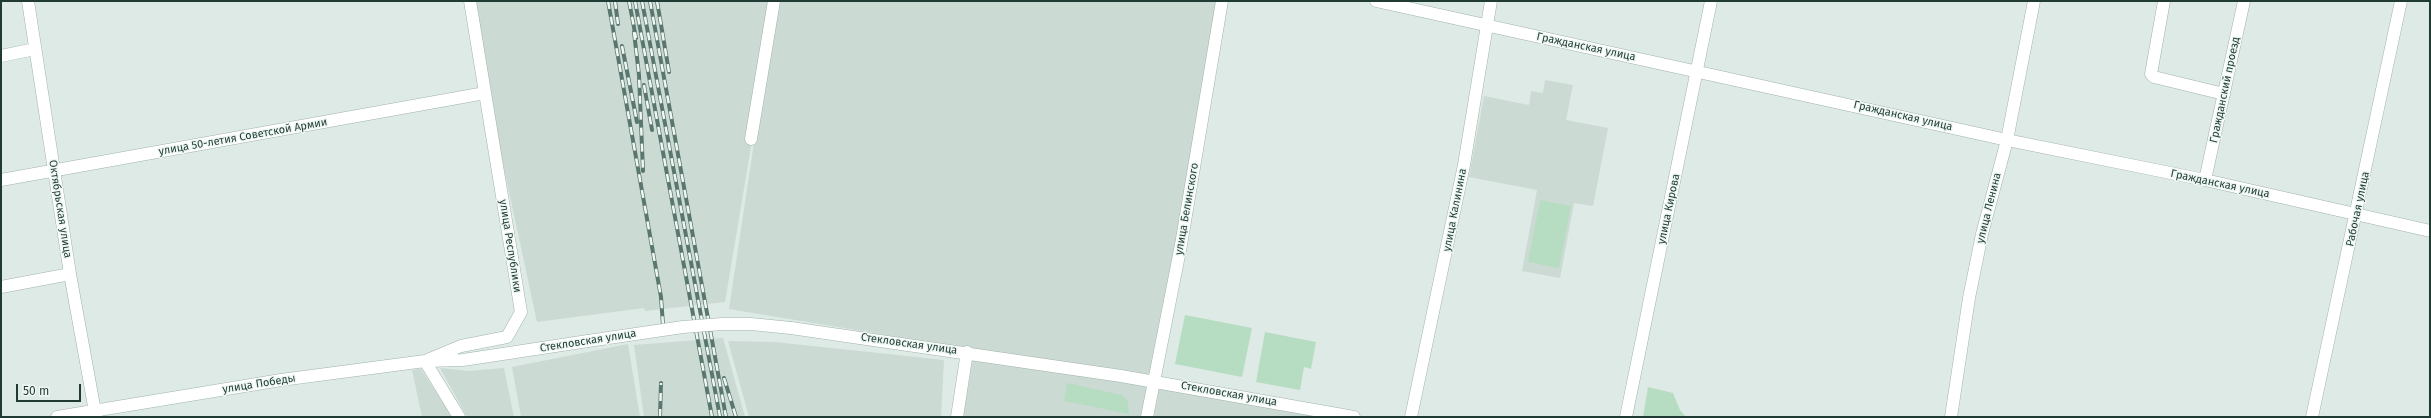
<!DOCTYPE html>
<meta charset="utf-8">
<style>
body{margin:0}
#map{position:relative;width:2431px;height:418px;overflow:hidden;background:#deeae5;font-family:"Fira Sans",sans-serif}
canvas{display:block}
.frame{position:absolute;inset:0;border:2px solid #1f3b33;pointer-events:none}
.scale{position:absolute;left:16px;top:384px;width:65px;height:18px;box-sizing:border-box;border:2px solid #1f3b33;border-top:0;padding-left:5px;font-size:12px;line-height:14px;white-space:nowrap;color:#1f3b33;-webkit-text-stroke:3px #eff7f3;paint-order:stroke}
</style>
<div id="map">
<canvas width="2431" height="418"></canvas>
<div class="frame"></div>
<div class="scale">50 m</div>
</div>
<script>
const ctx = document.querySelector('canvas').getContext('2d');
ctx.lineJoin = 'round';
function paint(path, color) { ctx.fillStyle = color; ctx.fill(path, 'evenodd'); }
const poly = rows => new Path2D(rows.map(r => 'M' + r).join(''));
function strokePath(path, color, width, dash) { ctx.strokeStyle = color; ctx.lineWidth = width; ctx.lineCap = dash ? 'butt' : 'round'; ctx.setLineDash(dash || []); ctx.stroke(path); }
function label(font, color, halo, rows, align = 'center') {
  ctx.font = font + ' "Fira Sans",sans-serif'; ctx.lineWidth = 3; ctx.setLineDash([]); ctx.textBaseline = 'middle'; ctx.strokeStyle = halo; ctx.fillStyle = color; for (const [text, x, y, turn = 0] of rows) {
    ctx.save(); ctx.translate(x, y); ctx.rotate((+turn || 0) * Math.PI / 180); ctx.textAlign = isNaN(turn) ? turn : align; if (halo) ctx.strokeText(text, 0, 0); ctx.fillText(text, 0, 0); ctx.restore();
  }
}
paint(poly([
 [468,1,1221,1,1151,379,729,309,775,3,725,302,645,311,644,308,537,322],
 [1545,80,1573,85,1566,120,1608,128,1593,206,1574,203,1560,278,1522,271,1537,190,1469,177,1484,96,1529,105,1531,91,1543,93],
 [723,338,745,417,644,417,634,345],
 [728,341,775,342,944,360,941,417,749,417],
 [628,344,640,417,521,417,512,367],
 [973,357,1151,386,1145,417,963,417],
 [440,368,469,371,504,368,514,417,467,417],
 [421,369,452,417,422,417,412,370],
 [1159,388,1322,417,1154,417]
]), '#ccdad4');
paint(poly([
 [1540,200,1571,206,1559,268,1528,262],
 [1185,315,1252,328,1242,377,1175,364],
 [1265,332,1316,342,1311,369,1304,367,1300,390,1256,382],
 [1067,383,1122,395,1128,401,1129,414,1064,401],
 [1648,387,1673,393,1680,410,1686,417,1643,417]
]), '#b6ddc1');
const minor = poly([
 [28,1,70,274,96,417],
 [1376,1,2007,140,2205,180,2430,231],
 [2164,1,2151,74,2154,77,2224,94],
 [1,56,35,49],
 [751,139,774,1],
 [1,180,485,93],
 [2205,180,2244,1],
 [1,287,70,274],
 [791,328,1121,376,1354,417],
 [57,417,281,380,425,361,463,360,588,341],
 [459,417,425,361,461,346,507,337,521,312,470,1],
 [957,417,967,352],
 [1147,417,1181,245,1222,1],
 [1411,417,1464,165,1491,1],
 [1626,417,1711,1],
 [1951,417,1969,298,1982,234,2007,140,2034,1],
 [2312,417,2401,1]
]);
strokePath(minor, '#a1b2ac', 13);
strokePath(minor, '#fff', 12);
const rail = poly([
 [608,1,661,297,663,325],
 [615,1,618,24],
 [629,1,636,38],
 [635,1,712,417],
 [642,1,720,417],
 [650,1,726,417],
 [657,1,669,72],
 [634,32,639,75,643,171],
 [622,46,637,122],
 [644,85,652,130],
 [724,378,736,417],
 [660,417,661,383]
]);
strokePath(rail, '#59776f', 4);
strokePath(rail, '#eff7f3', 2.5, [8]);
const minorBridge = poly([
 [588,341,683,327,722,324,751,324,791,328]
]);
strokePath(minorBridge, '#a1b2ac', 13, []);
strokePath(minorBridge, '#fff', 12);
label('11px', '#1f3b33', '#eff7f3', [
 ["Гражданская улица",1586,47,12],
 ["Гражданский проезд",2225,90,-78],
 ["Гражданская улица",1903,116,13],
 ["улица 50-летия Советской Армии",243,137,-10],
 ["Гражданская улица",2220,184,12],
 ["улица Ленина",1989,208,-76],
 ["Октябрьская улица",60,209,81],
 ["улица Белинского",1187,209,-80],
 ["улица Кирова",1669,209,-78],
 ["Рабочая улица",2358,209,-78],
 ["улица Калинина",1455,210,-79],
 ["улица Республики",510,246,81],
 ["Стекловская улица",588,341,-9],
 ["Стекловская улица",909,344,8],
 ["улица Победы",259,384,-9],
 ["Стекловская улица",1229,394,10]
]);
</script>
